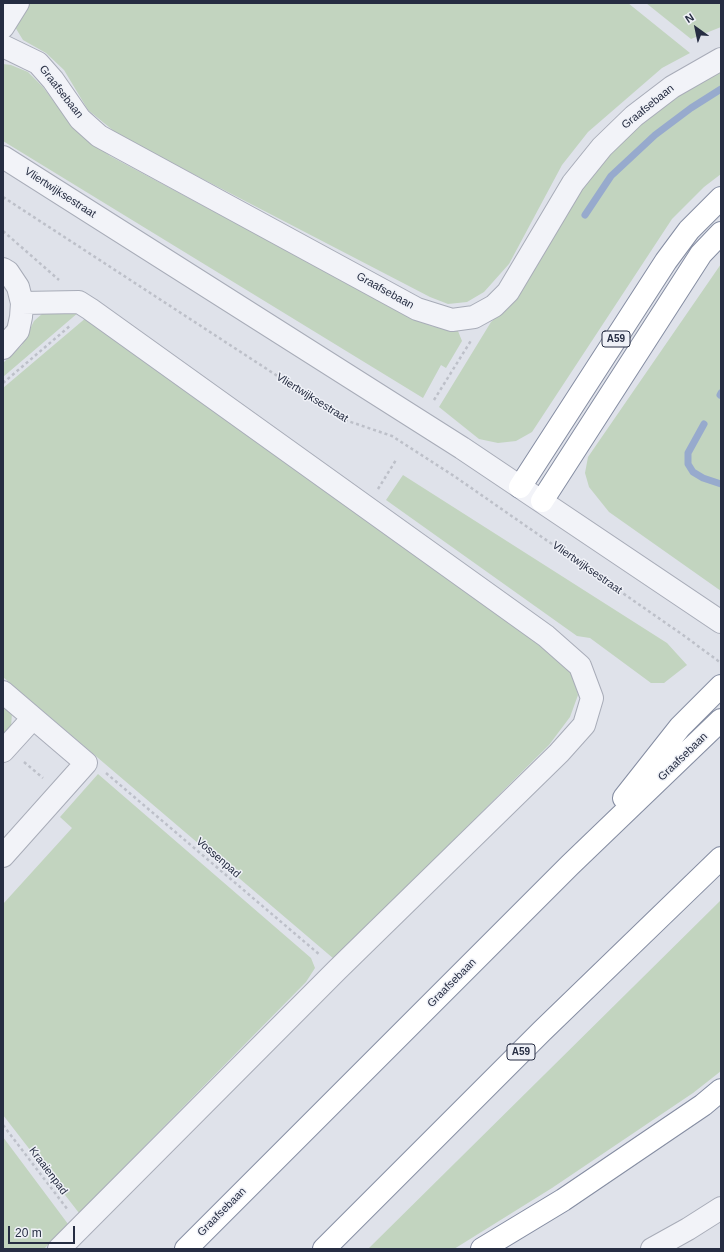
<!DOCTYPE html>
<style>
body{margin:0}
#map{position:relative;width:724px;height:1252px;overflow:hidden;background:#dfe2ea;font-family:Helvetica,sans-serif}
canvas{display:block}
.frame{position:absolute;inset:0;border:4px solid #262d42;pointer-events:none}
.north{position:absolute;left:676px;top:8px;width:40px;height:40px;-webkit-text-stroke:3px #eff1f7;paint-order:stroke;rotate:327deg;font-size:11px;font-weight:700;line-height:16px;text-align:center;color:#262d42}
.north::after{content:'';display:block;margin:auto;width:14px;height:18px;background:#262d42;clip-path:polygon(50% 0,100% 100%,50% 72%,0 100%)}
.scale{position:absolute;left:8px;top:1226px;width:67px;height:18px;box-sizing:border-box;border:2px solid #262d42;border-top:0;padding-left:5px;font-size:12px;line-height:14px;white-space:nowrap;color:#262d42;-webkit-text-stroke:3px #eff1f7;paint-order:stroke}
</style>
<div id="map">
<canvas width="724" height="1252"></canvas>
<div class="frame"></div>
<div class="north">N</div>
<div class="scale">20 m</div>
</div>
<script>
const ctx = document.querySelector('canvas').getContext('2d');
ctx.lineJoin = 'round';
function paint(path, color) { ctx.fillStyle = color; ctx.fill(path, 'evenodd'); }
const poly = rows => new Path2D(rows.map(r => 'M' + r).join(''));
function strokePath(path, color, width, dash) { ctx.strokeStyle = color; ctx.lineWidth = width; ctx.lineCap = dash ? 'butt' : 'round'; ctx.setLineDash(dash || []); ctx.stroke(path); }
function label(font, color, halo, rows, align = 'center') {
  ctx.font = font + ' Helvetica,sans-serif'; ctx.lineWidth = 3; ctx.setLineDash([]); ctx.textBaseline = 'middle'; ctx.strokeStyle = halo; ctx.fillStyle = color; for (const [text, x, y, turn = 0] of rows) {
    ctx.save(); ctx.translate(x, y); ctx.rotate((+turn || 0) * Math.PI / 180); ctx.textAlign = isNaN(turn) ? turn : align; if (halo) ctx.strokeText(text, 0, 0); ctx.fillText(text, 0, 0); ctx.restore();
  }
}
paint(poly([
 [21,3,628,3,690,53,662,68,588,132,562,165,509,264,484,292,467,302,448,304,430,297,120,136,88,110,64,70,46,53,23,40,15,27],
 [646,3,721,3,721,27,691,39],
 [3,64,11,65,28,72,43,87,73,127,110,156,413,318,431,326,458,331,462,341,446,368,441,365,423,398,3,141],
 [721,72,721,174,704,187,672,219,532,432,516,441,498,443,479,439,439,407,491,322,518,297,583,188,611,153,642,122,678,95],
 [721,264,721,591,609,512,589,487,585,473,588,457],
 [79,312,3,377,3,363,22,345,34,321,43,313],
 [87,317,540,643,571,669,578,695,570,717,549,745,334,959,3,677,3,388],
 [403,475,667,643,687,665,664,683,651,683,590,638,577,636,386,500],
 [3,702,12,713,11,727,3,737],
 [98,774,311,958,315,968,306,982,79,1213,3,1115,3,904,72,828,60,817],
 [721,900,721,1071,693,1093,552,1188,454,1249,368,1249],
 [3,1137,68,1224,44,1249,3,1249]
]), '#c2d4bf');
strokePath(poly([
 [585,215,611,176,655,135,691,108,721,89],
 [720,395,721,393],
 [704,424,688,453,688,464,693,472,703,478,721,484]
]), '#97aacd', 7);
const minor = poly([
 [3,27,18,3],
 [3,46,38,63,53,80,80,119,99,136,417,309,452,320,474,317,494,306,508,292,573,183,602,147,634,116,672,87,721,59],
 [3,269,8,272,18,287,22,303,21,317,18,331,3,348],
 [22,303,79,302,90,309,546,636,580,666,592,698,584,725,559,753,337,970,59,1249],
 [3,692,86,763,3,856],
 [3,751,33,718],
 [652,1249,688,1229,721,1208]
]);
const tertiary = poly([
 [3,157,462,448,721,622]
]);
const motorway = poly([
 [520,487,666,261,689,230,721,198],
 [542,501,701,254,721,233],
 [624,798,680,727,721,686],
 [186,1249,570,865,721,720],
 [324,1249,542,1031,721,858],
 [482,1249,563,1200,703,1105,721,1090]
]);
strokePath(minor, '#a8acb8', 24);
strokePath(tertiary, '#a8acb8', 24);
strokePath(motorway, '#858da2', 24);
strokePath(poly([
 [3,197,345,420,392,436,454,476,683,635,721,663],
 [3,231,59,280],
 [3,383,71,325],
 [434,400,472,339],
 [378,489,396,460],
 [24,762,43,778],
 [106,773,320,955],
 [3,1125,68,1210]
]), '#bdc0c9', 2.5, [3, 3]);
strokePath(minor, '#f2f3f8', 22);
strokePath(tertiary, '#f2f3f8', 22);
strokePath(motorway, '#fff', 22);
for (const [x, y, w] of [
 [616,339,28],
 [521,1052,28]
]) { const box = new Path2D(); box.roundRect(x - w / 2, y - 8, w, 16, 3); ctx.fillStyle = '#eff1f7'; ctx.fill(box); strokePath(box, '#262d42', 1); }
label('bold 10px', '#262d42', null, [
 ["A59",616,339],
 ["A59",521,1052]
]);
label('11px', '#262d42', '#eff1f7', [
 ["Graafsebaan",61,92,52],
 ["Graafsebaan",648,107,-39],
 ["Vliertwijksestraat",60,193,33],
 ["Graafsebaan",385,291,29],
 ["Vliertwijksestraat",312,398,32],
 ["Vliertwijksestraat",587,568,35],
 ["Graafsebaan",683,757,-44],
 ["Vossenpad",218,858,41],
 ["Graafsebaan",452,983,-45],
 ["Kraaienpad",48,1171,53],
 ["Graafsebaan",222,1212,-45]
]);
</script>
